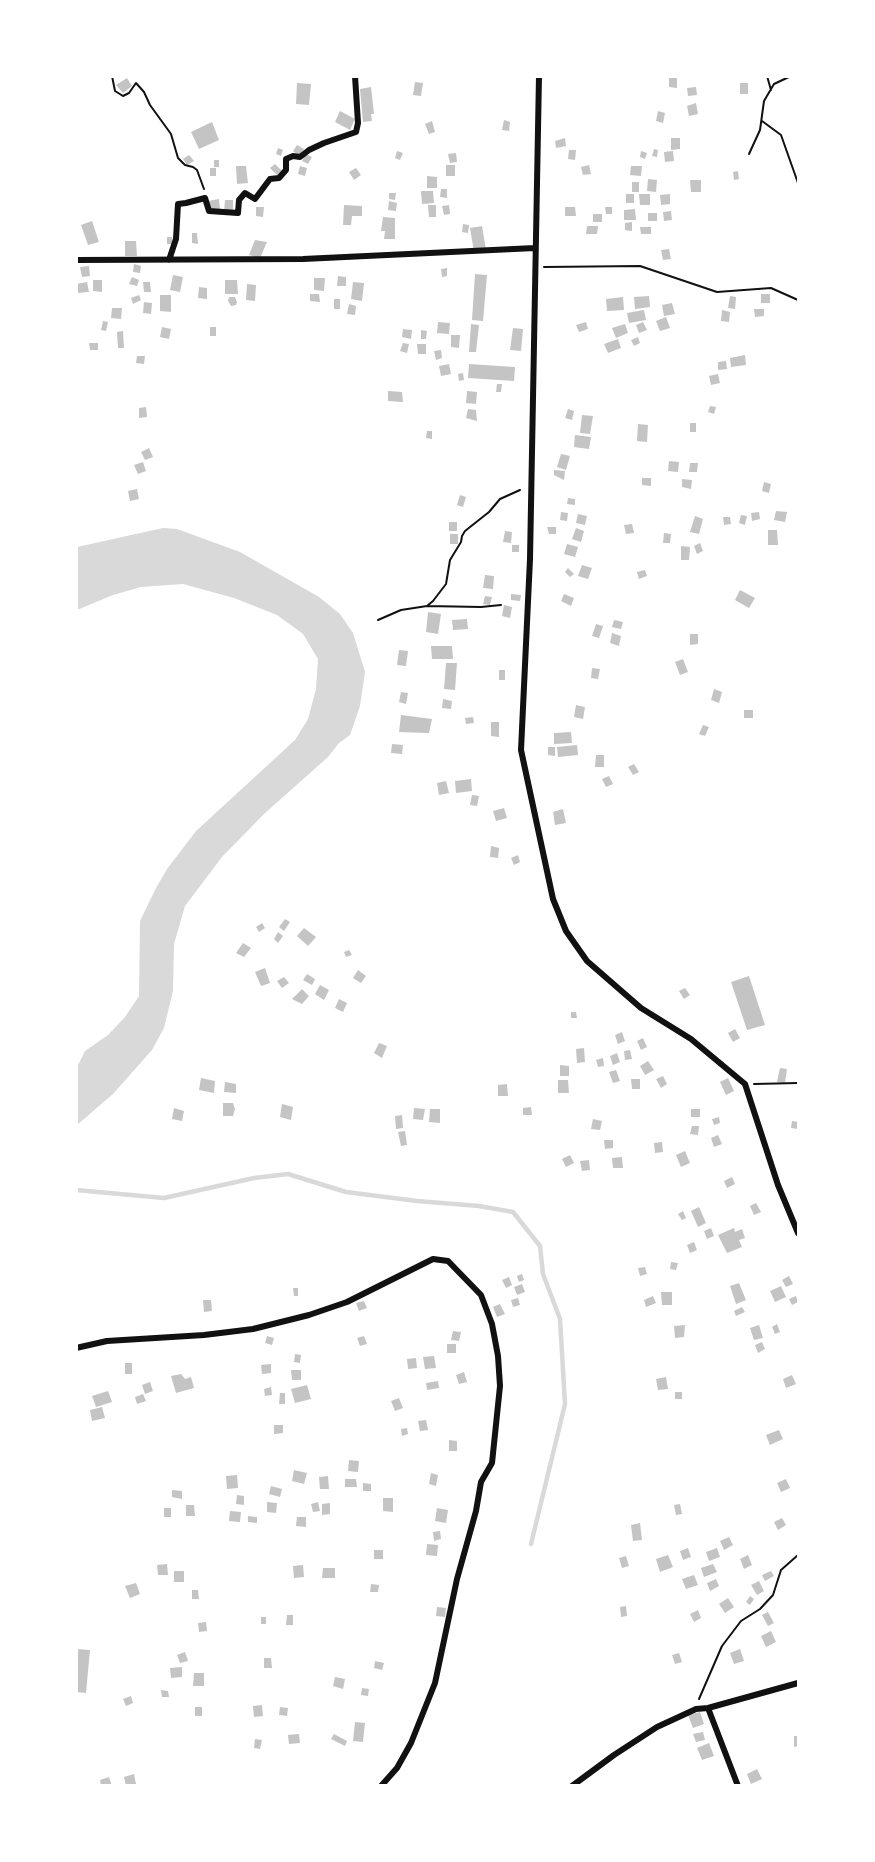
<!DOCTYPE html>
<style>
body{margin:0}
#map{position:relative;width:875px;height:1862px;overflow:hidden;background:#fff;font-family:Cabin,sans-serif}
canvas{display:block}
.frame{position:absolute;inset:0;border:78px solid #fff;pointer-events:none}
</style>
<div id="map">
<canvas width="875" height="1862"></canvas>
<div class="frame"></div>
</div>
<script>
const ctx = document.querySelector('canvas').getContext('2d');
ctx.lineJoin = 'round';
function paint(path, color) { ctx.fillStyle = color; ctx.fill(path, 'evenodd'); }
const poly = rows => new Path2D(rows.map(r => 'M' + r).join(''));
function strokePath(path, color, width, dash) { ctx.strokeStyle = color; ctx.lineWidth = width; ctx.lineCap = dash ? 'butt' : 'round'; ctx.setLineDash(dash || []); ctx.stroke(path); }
paint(poly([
 [163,528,177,529,240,552,319,597,340,614,353,633,365,672,360,706,350,735,339,743,328,757,264,814,222,857,185,906,174,944,173,991,164,1028,152,1050,113,1094,77,1125,77,1067,85,1051,108,1035,125,1017,139,996,140,921,156,888,167,869,196,831,295,740,308,719,316,689,318,659,303,634,277,615,234,598,183,584,141,587,113,595,77,610,77,547]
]), '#d9d9d9');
strokePath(poly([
 [76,1190,164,1198,254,1178,288,1174,346,1192,417,1201,479,1206,513,1212,540,1246,543,1274,560,1319,565,1404,531,1544]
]), '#d9d9d9', 4.5);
paint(poly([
 [127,78,132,86,123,93,116,85],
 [669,78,677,78,677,88,669,87],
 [415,82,423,83,421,96,413,95],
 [297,83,311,84,309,105,296,104],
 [740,83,748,83,748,94,740,94],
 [371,87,374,114,371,114,372,121,363,122,360,89],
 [696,87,697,95,688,96,687,88],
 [696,103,698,114,689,116,687,106],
 [340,111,355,119,350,130,335,122],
 [658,111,665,113,663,123,656,121],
 [504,120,510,122,509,131,502,130],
 [432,121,435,132,429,134,425,124],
 [212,122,219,140,199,149,191,132],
 [565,138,566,146,556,148,555,141],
 [671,138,680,138,680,149,671,150],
 [297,145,304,149,299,156,293,151],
 [278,148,283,150,281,156,276,154],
 [654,149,658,150,657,157,652,156],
 [569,150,576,150,575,160,568,159],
 [397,151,403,153,400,160,395,158],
 [641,151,647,153,645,159,640,157],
 [673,151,674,161,665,162,664,152],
 [456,153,457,162,450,163,448,154],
 [306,154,312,157,308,164,302,161],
 [189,155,194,161,187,165,183,159],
 [214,160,219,160,219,167,214,167],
 [275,164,283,172,278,176,270,168],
 [446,165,455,165,455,176,446,176],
 [589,165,591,174,583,175,581,167],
 [236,166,246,166,248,183,237,184],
 [300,166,307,168,305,176,298,174],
 [631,166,642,166,641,176,630,175],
 [210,168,216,168,216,176,210,176],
 [356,168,361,175,354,180,349,172],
 [738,171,739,179,734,180,733,172],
 [427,176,437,177,437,188,427,188],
 [648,179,657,180,656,192,647,191],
 [690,180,701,180,701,192,691,192],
 [632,182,639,182,639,192,632,192],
 [441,189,447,189,447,198,440,197],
 [421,191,433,191,434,203,422,204],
 [389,193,396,193,395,200,389,199],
 [626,194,634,194,634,203,626,203],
 [639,194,650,194,650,205,640,205],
 [670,194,670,204,661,205,660,195],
 [219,199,220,209,210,211,208,201],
 [225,200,233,200,233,212,224,212],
 [389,201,397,203,396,211,388,210],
 [344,205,362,206,362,216,352,216,351,225,343,225],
 [428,205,436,205,436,217,429,217],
 [449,205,450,214,444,215,442,206],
 [256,207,264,207,263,217,256,216],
 [565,207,575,207,576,216,565,216],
 [605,207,612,207,612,214,606,214],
 [635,209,636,220,624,220,624,210],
 [671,211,672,220,664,221,663,212],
 [648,213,657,213,657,221,648,221],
 [593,214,602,214,602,222,593,222],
 [383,217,395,218,395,239,384,239,385,231,381,231],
 [92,221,99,242,88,245,81,225],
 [632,222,632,231,625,230,625,223],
 [463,224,469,225,468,233,462,232],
 [482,226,486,250,474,252,470,228],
 [587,226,598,226,597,234,586,234],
 [640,227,651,227,651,234,641,234],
 [192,233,197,233,198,244,192,243],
 [167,237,172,237,172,244,167,244],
 [255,240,267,242,260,258,249,255],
 [125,241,136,241,137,256,125,256],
 [669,249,671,259,663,260,661,250],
 [134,264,141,266,140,273,133,272],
 [89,266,90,276,82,277,80,267],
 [447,268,447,276,442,277,441,269],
 [475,274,487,275,483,321,472,320],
 [173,275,183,277,180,292,170,290],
 [338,276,346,277,346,286,337,286],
 [132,277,139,280,137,286,129,284],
 [314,278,325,278,324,291,314,290],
 [93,280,102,280,102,292,93,291],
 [225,280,237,280,238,294,225,294],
 [87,282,89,292,77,293,76,284],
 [143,282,150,282,151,292,144,292],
 [353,282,364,283,362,301,351,299],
 [247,284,256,285,255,301,246,300],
 [199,287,207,288,207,299,198,298],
 [310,294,319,294,320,302,310,301],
 [761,294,770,294,770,303,761,303],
 [139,295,141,300,133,304,131,298],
 [160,295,171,295,171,312,160,311],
 [649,296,650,307,635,309,634,297],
 [730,296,736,297,735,309,728,308],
 [229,297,235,297,237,302,236,305,231,306,228,301],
 [623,297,624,310,607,311,606,299],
 [334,299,340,299,340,309,334,309],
 [144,302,152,303,151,314,143,313],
 [672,303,675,314,664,316,662,305],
 [349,304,356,306,355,315,347,314],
 [112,308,122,308,121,319,111,318],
 [754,309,764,309,764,316,755,317],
 [644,310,646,320,629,323,627,313],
 [722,310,730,312,729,322,721,321],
 [666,317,670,328,660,331,656,321],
 [103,321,108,322,106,331,101,330],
 [438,322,450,323,449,334,437,333],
 [586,322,588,329,579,332,576,325],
 [643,322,647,330,639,333,636,325],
 [471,324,479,325,476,352,469,352],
 [625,324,628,333,616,338,612,328],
 [162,327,171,329,169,339,160,337],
 [210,327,216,327,216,336,210,336],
 [513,328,523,329,521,351,510,350],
 [403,329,412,330,411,339,402,337],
 [421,330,427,331,426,339,421,339],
 [123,331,124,348,118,348,117,332],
 [451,335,460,335,459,348,451,347],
 [638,337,640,343,634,346,631,340],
 [618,339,621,348,608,353,604,344],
 [89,343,98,343,98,350,90,350],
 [403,343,409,344,407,353,400,351],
 [417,344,426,344,426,354,418,354],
 [441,350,442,358,436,360,434,351],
 [745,355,746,365,731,367,730,358],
 [137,356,145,356,144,364,136,363],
 [726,361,727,369,718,370,718,362],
 [449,364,451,374,441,376,439,366],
 [469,364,515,367,514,381,468,378],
 [463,373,464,380,459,381,458,374],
 [718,374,720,383,711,385,709,376],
 [497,384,502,384,501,392,496,392],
 [388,391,402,392,403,402,388,401],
 [467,391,477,392,476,404,466,403],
 [710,406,716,407,714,414,708,412],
 [146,407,147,417,139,418,139,408],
 [468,409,476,410,477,421,466,418],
 [568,409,574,411,572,420,565,418],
 [582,415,593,416,590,434,580,433],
 [690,423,696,423,696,432,690,432],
 [638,424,648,425,647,442,637,441],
 [427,431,432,431,432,439,426,438],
 [575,435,591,437,589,449,574,447],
 [149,448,153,457,145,460,141,452],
 [561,454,570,456,566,470,557,467],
 [669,461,679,462,678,472,668,471],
 [143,462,146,471,138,474,134,465],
 [690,463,698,463,697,472,689,472],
 [554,470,565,471,564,480,554,475],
 [642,478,651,478,651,486,642,485],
 [682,479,692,480,691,489,682,487],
 [764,482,771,484,769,493,762,491],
 [137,489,139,499,130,501,128,491],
 [460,495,466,497,463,507,457,505],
 [568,498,575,499,575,505,567,504],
 [776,511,787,512,785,522,774,520],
 [561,512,568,513,567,521,560,520],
 [759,512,760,519,752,521,751,513],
 [578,514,587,516,585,525,576,523],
 [741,515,747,516,745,525,739,523],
 [695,516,703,519,699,534,690,532],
 [723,517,730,517,731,524,724,525],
 [449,522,457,522,457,531,449,531],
 [632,524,634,533,626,534,624,525],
 [547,527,556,527,556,534,549,534],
 [576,528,584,531,581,542,572,539],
 [768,530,777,530,778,545,768,545],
 [505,531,512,532,511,543,503,542],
 [664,533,671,534,670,543,663,543],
 [450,534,458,534,458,544,450,544],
 [700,543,703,551,697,554,694,546],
 [567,544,578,547,575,557,564,554],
 [512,545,519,545,519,552,512,552],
 [681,546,690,547,689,560,681,560],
 [582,565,592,568,588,579,578,576],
 [568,568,574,574,570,577,565,572],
 [645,570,647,576,639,579,637,572],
 [485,575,494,576,493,589,483,588],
 [740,590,755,598,749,608,735,600],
 [511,594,521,595,520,601,511,600],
 [564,594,574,598,571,606,561,601],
 [485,596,492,597,490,605,483,604],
 [504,605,512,607,510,618,502,616],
 [428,612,441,614,438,634,426,632],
 [467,619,468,629,453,630,452,620],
 [614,620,623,622,621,629,612,627],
 [596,624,603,626,599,638,592,636],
 [612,633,621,636,619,646,610,643],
 [690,634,698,634,698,644,690,645],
 [431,646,452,646,453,659,432,659],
 [399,650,408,651,406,666,397,665],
 [683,659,688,672,680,675,675,662],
 [446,663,457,663,455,690,444,689],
 [592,668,600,669,598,679,591,678],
 [499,670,505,670,505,680,499,680],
 [714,689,722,692,719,703,711,700],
 [401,692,408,693,406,704,399,702],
 [443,699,452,701,451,709,442,708],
 [576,705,585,707,583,719,574,717],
 [744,710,753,710,753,718,744,718],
 [401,715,432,719,429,733,399,732],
 [473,717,474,723,466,724,465,718],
 [491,722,499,722,499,737,491,736],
 [703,725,709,727,705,736,699,734],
 [571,732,572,743,554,744,554,733],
 [392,744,403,745,402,754,391,753],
 [577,745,578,755,558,757,557,747],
 [548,747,555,747,555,756,548,755],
 [596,755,604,755,604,767,595,767],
 [634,764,639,772,633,775,628,767],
 [609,776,613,784,606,787,602,779],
 [471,779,472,791,456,793,455,781],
 [446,781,449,793,439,795,437,783],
 [472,795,479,796,477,806,470,805],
 [504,808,507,818,496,821,493,811],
 [563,809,566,823,555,825,553,812],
 [491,846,499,848,498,858,490,857],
 [518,855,520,862,514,865,511,858],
 [285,919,290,922,284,931,279,927],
 [262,923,265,928,259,932,256,927],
 [304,928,316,937,308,946,297,936],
 [278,932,283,936,278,943,274,939],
 [243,943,251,948,244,957,236,953],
 [349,950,352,955,346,957,344,952],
 [265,968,270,983,261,986,255,972],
 [358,970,366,976,361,983,353,978],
 [307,974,315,979,312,985,303,980],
 [749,976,765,1025,747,1030,731,982],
 [284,977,289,983,282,988,277,981],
 [320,985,329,990,324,1000,315,994],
 [685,988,690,995,684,999,679,991],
 [302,989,309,996,302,1004,292,999],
 [339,999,347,1003,343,1012,335,1008],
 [571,1012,576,1012,577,1018,571,1018],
 [735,1029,740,1038,733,1042,728,1033],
 [622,1032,625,1041,618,1044,615,1035],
 [643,1038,647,1047,641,1050,637,1041],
 [379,1043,387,1046,382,1058,374,1053],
 [584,1048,585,1062,577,1063,576,1049],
 [630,1050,632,1059,625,1060,624,1051],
 [617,1053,620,1062,613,1065,610,1056],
 [603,1058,604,1066,598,1067,596,1060],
 [648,1061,654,1070,645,1075,640,1066],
 [560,1065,569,1066,569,1076,560,1076],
 [780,1068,787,1069,785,1083,777,1082],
 [616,1070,620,1081,613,1083,609,1072],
 [663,1076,667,1084,661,1088,656,1079],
 [201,1078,215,1081,214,1093,199,1090],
 [728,1078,734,1091,726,1095,720,1082],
 [631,1079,640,1079,640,1089,632,1089],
 [558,1080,568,1080,569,1093,558,1093],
 [225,1082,236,1084,236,1093,224,1092],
 [507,1084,508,1096,498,1096,498,1085],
 [223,1103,233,1103,235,1109,233,1116,223,1116],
 [282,1104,293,1107,291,1120,280,1117],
 [531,1107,532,1115,523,1115,523,1108],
 [174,1108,184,1111,182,1121,172,1119],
 [414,1108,425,1109,423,1120,413,1119],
 [430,1109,440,1109,440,1123,429,1122],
 [691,1109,700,1109,700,1117,691,1117],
 [402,1115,403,1128,396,1129,395,1116],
 [719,1117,720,1123,714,1125,712,1119],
 [593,1119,602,1121,600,1130,591,1129],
 [792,1121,798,1122,798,1129,791,1128],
 [692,1126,699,1126,698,1135,690,1134],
 [405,1131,407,1145,401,1146,398,1132],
 [718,1135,722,1144,714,1147,711,1138],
 [604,1140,613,1140,613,1148,605,1149],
 [662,1142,663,1152,655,1153,654,1143],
 [685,1151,690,1163,681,1167,676,1155],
 [570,1155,574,1163,566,1167,562,1159],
 [622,1157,623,1168,613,1168,612,1158],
 [589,1160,590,1170,582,1171,580,1161],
 [732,1177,735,1184,727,1188,724,1181],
 [756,1203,761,1212,754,1215,750,1206],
 [699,1207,706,1223,698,1227,691,1211],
 [683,1211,686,1218,682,1220,678,1214],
 [711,1228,714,1236,707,1239,704,1231],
 [734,1228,735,1232,742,1229,745,1238,739,1240,742,1247,727,1253,718,1235],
 [694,1242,697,1250,690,1253,687,1245],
 [671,1262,678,1263,676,1270,670,1269],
 [645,1267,647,1274,640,1276,638,1268],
 [522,1274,524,1280,519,1282,517,1276],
 [789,1276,793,1284,786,1287,782,1280],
 [509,1277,512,1285,506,1288,502,1280],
 [739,1283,746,1300,736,1304,730,1286],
 [522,1284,525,1292,517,1295,514,1287],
 [781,1286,786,1297,775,1302,770,1291],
 [293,1288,298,1288,298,1296,294,1296],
 [661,1292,672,1292,672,1305,662,1305],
 [653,1296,656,1303,646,1307,644,1300],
 [796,1296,798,1302,792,1305,789,1299],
 [518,1298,520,1305,513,1307,511,1300],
 [203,1300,211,1300,212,1311,204,1312],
 [364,1301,367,1308,359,1311,356,1303],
 [500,1304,505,1314,497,1317,493,1307],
 [742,1307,745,1312,736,1316,734,1311],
 [777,1324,780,1332,775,1334,772,1327],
 [685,1325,684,1337,675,1338,674,1326],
 [759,1325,763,1338,754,1340,750,1328],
 [453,1331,461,1332,459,1341,451,1340],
 [267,1336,274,1338,272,1345,265,1343],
 [364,1336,367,1344,360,1346,357,1338],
 [762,1342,765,1349,758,1353,755,1345],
 [447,1344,456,1344,456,1353,447,1353],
 [295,1354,301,1355,300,1363,294,1362],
 [434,1356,436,1368,425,1369,423,1357],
 [416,1358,417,1368,408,1369,407,1359],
 [125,1363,132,1363,132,1374,125,1374],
 [271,1364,271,1373,262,1374,261,1365],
 [291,1370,301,1370,301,1380,292,1380],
 [464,1372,467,1382,459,1384,456,1375],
 [181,1374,185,1379,191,1377,194,1388,176,1393,171,1376],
 [792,1375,796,1384,786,1388,783,1379],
 [666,1377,668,1389,658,1390,656,1379],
 [438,1381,439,1388,427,1390,426,1383],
 [150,1382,153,1391,145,1394,142,1385],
 [307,1385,311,1399,295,1403,291,1389],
 [271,1387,272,1395,265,1396,264,1389],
 [108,1391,112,1402,96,1407,92,1396],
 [675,1392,682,1392,682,1399,675,1399],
 [280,1393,285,1393,285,1404,279,1404],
 [143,1394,146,1401,137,1404,135,1397],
 [399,1398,403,1408,395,1411,391,1401],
 [102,1407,105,1418,92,1421,90,1410],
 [426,1420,428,1430,420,1431,418,1421],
 [274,1425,283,1425,283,1433,274,1434],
 [407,1428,408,1434,402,1436,401,1429],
 [779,1430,783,1439,770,1445,766,1435],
 [449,1440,457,1441,457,1451,449,1451],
 [349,1460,359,1461,358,1472,348,1471],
 [294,1470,307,1473,304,1484,292,1481],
 [431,1473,438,1475,436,1486,429,1484],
 [237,1475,238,1488,227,1489,226,1476],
 [328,1476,329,1489,320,1489,319,1477],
 [345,1479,356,1479,357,1487,345,1487],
 [786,1479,790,1488,781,1492,777,1483],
 [363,1483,371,1484,371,1491,363,1491],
 [271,1486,282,1489,280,1497,269,1494],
 [172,1490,182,1491,182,1499,172,1497],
 [237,1495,244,1496,244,1505,236,1504],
 [383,1498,393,1498,393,1512,383,1511],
 [267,1502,277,1503,276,1513,267,1512],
 [318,1502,320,1511,313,1512,311,1504],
 [330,1503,330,1514,322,1515,322,1504],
 [680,1504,682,1514,676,1515,674,1505],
 [186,1505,194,1505,195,1516,186,1516],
 [164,1508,171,1508,171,1517,164,1517],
 [437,1508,448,1510,446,1523,435,1521],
 [230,1511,241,1512,240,1522,229,1521],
 [248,1516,257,1517,257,1523,248,1522],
 [297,1517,306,1517,306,1527,296,1526],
 [782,1518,786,1525,778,1530,774,1522],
 [640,1523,642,1540,633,1541,631,1525],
 [440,1531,441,1539,434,1541,433,1532],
 [729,1537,733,1545,724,1550,720,1541],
 [427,1544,438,1545,437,1556,426,1555],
 [688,1548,691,1557,683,1560,680,1551],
 [717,1548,720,1557,709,1561,706,1552],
 [374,1550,383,1550,383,1559,374,1559],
 [668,1555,673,1567,660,1572,656,1559],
 [748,1555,752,1565,744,1569,740,1559],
 [626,1556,629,1566,622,1568,619,1558],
 [167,1564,168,1575,158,1575,157,1565],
 [713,1564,717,1572,704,1577,701,1568],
 [303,1565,304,1577,294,1578,293,1566],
 [323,1568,335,1568,335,1578,322,1578],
 [174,1571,184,1571,184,1582,174,1582],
 [771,1571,774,1576,765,1581,762,1575],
 [694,1575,698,1585,686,1589,682,1579],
 [716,1579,719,1586,710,1591,707,1583],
 [759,1581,764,1591,757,1595,751,1585],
 [136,1583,140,1594,130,1598,125,1586],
 [371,1584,379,1585,378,1592,370,1592],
 [192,1590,198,1590,199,1599,192,1599],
 [750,1596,754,1599,750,1605,746,1602],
 [728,1598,734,1607,725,1613,719,1604],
 [626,1606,627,1616,621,1617,620,1607],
 [437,1607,446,1608,445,1617,436,1616],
 [698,1610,701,1618,694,1622,690,1614],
 [768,1612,774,1623,768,1626,762,1615],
 [287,1615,293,1615,293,1625,286,1625],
 [261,1617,266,1617,266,1624,261,1624],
 [206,1622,207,1631,199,1632,198,1623],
 [771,1631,776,1642,766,1647,761,1636],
 [77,1649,90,1650,86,1693,76,1692],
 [740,1649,744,1661,734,1664,730,1653],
 [185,1652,188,1661,180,1663,177,1655],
 [679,1653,682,1662,675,1664,672,1655],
 [264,1658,271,1658,272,1668,264,1668],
 [375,1661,384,1663,382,1670,374,1668],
 [182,1667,182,1677,171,1678,170,1668],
 [194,1673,204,1673,204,1686,193,1686],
 [335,1677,345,1679,343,1689,333,1686],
 [362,1688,369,1689,368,1696,361,1695],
 [161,1690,168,1691,169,1697,162,1697],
 [131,1696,133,1703,126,1706,123,1699],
 [262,1705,263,1716,254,1717,253,1706],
 [195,1707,202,1707,202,1716,195,1716],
 [280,1707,288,1708,287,1716,279,1715],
 [700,1712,704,1724,693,1728,688,1715],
 [355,1722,365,1723,363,1742,353,1741],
 [703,1732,705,1740,696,1742,693,1734],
 [299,1734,300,1743,289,1744,288,1735],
 [334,1734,347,1741,345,1746,331,1739],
 [794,1736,798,1736,798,1746,794,1747],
 [255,1739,262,1740,260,1749,254,1748],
 [709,1743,714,1756,702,1760,697,1748],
 [757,1769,762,1779,751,1784,747,1774],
 [134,1774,136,1784,126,1786,124,1777],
 [109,1777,112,1786,101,1786,100,1780]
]), '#c4c4c4');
strokePath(poly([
 [112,76,115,91,123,96,129,93,136,83,144,92,150,105,171,134,178,158,185,165,193,167,197,170,204,189],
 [767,76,771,90],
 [762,121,781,135,798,183],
 [749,154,760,130,764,101,774,84,791,76],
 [544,267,640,266,717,292,771,288,798,300],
 [427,606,481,607,501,605],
 [378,620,401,610,427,606,433,601,446,584,450,560,461,542,462,536,465,531,489,512,500,499,520,490],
 [754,1084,798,1083],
 [699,1699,722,1646,741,1621,760,1609,773,1595,781,1570,798,1555]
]), '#111', 2);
strokePath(poly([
 [539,76,530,559,521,750,553,899,566,931,587,961,641,1008,691,1039,745,1084,778,1185,798,1233],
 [76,260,303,259,535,248],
 [169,260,176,239,178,204,186,203,205,198,209,211,238,213,239,200,245,193,255,199,270,179,279,178,286,170,286,159,293,156,300,157,309,150,324,143,356,132,358,123,355,76],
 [76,1348,107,1341,204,1335,253,1329,309,1315,347,1302,433,1259,448,1261,481,1295,492,1324,498,1356,500,1386,492,1463,481,1482,476,1511,457,1579,435,1683,411,1743,397,1768,381,1786],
 [708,1708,738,1786],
 [572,1786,614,1755,657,1727,696,1709,708,1708,798,1683]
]), '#111', 6);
</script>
